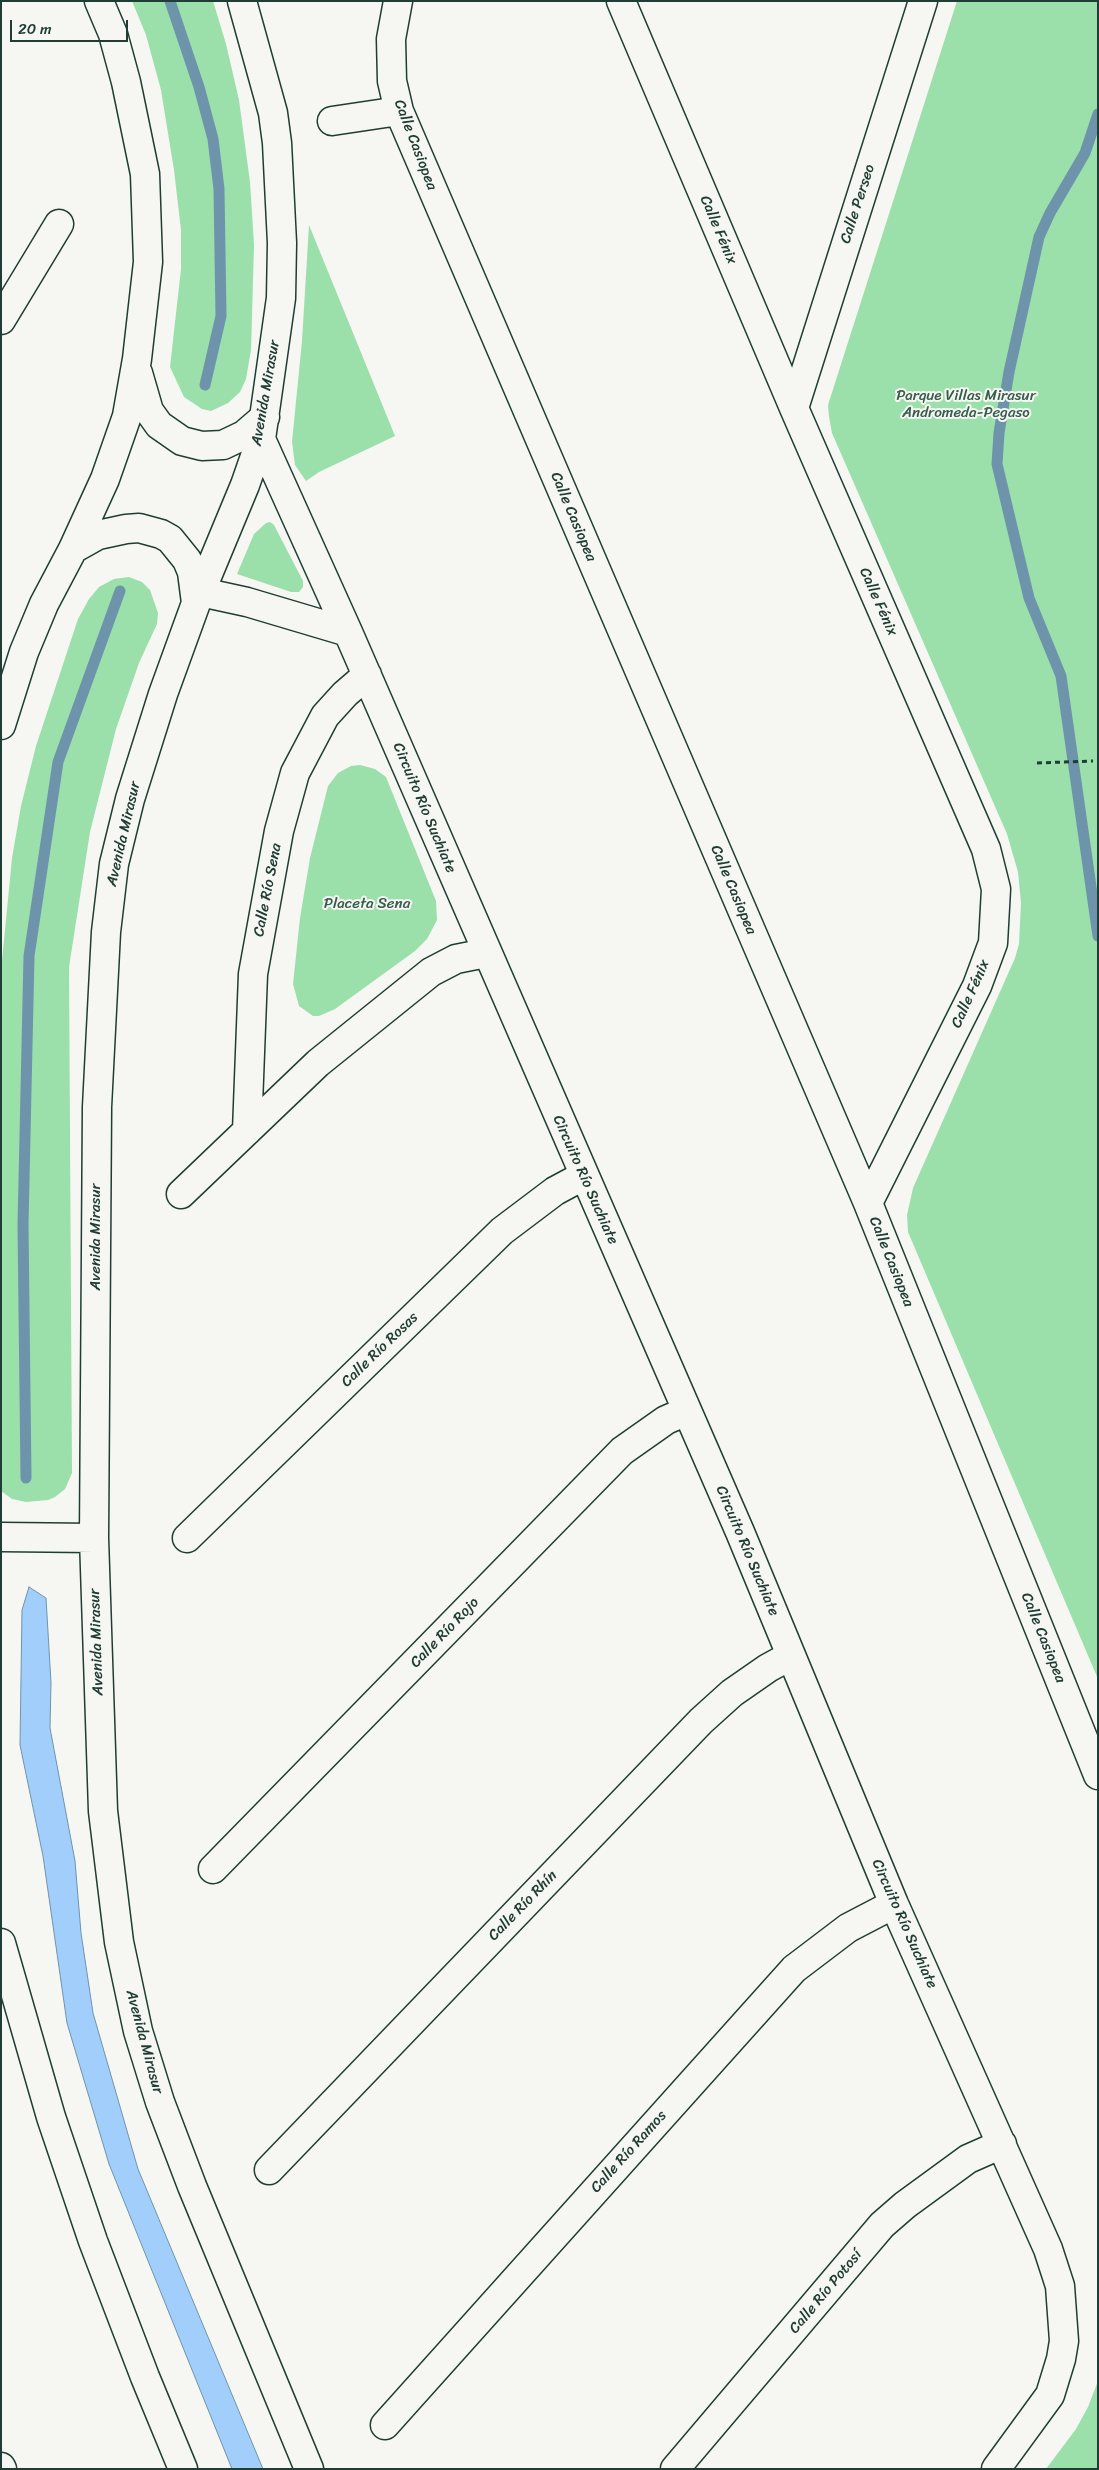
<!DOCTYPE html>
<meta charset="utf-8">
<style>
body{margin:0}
#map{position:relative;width:1099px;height:2470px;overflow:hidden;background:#f6f6f2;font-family:Sriracha,sans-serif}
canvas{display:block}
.frame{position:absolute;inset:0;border:2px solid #1f3d34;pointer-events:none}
.scale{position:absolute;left:10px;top:20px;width:118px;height:22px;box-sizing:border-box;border:2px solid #1f3d34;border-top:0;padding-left:6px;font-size:15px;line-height:18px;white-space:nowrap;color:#1f3d34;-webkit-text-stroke:4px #f6f6f2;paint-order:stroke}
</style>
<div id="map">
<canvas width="1099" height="2470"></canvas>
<div class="frame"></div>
<div class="scale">20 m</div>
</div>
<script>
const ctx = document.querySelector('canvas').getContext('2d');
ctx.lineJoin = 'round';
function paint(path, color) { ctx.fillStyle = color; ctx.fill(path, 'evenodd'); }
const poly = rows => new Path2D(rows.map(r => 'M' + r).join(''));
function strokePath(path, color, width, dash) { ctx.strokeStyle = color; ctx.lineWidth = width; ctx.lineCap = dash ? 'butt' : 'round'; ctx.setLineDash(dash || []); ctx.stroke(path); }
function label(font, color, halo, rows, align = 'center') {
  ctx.font = font + ' Sriracha,sans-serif'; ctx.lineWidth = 4; ctx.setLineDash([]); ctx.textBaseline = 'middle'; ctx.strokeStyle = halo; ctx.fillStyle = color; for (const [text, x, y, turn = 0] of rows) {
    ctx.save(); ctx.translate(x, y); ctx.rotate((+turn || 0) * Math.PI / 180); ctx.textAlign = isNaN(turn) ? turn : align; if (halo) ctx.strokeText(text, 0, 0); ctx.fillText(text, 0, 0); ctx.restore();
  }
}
paint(poly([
 [132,1,213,1,226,44,239,100,250,182,254,245,251,350,246,379,240,392,228,403,211,411,202,409,184,397,170,367,181,269,181,230,174,170,161,90,146,35],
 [957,1,1098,1,1098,1679,908,1232,907,1215,913,1188,1015,958,1019,944,1021,903,1018,872,1007,834,832,433,829,417,828,405],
 [309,225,395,436,319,472,306,481,295,465,292,442,302,341],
 [270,522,274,525,303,581,303,587,299,592,291,592,237,574,254,534,266,523],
 [129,577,142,582,150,590,158,613,157,624,139,663,116,729,90,832,69,967,72,1473,65,1489,55,1497,48,1500,26,1502,12,1499,1,1491,1,971,12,858,21,806,36,746,78,619,89,599,99,587,114,579],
 [360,765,375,769,386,777,436,901,437,920,427,939,415,951,335,1009,319,1016,313,1016,299,1006,293,984,300,918,310,858,328,786,338,773,351,766],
 [1098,2381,1098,2469,1046,2469,1076,2429,1088,2407]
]), '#9bdfab');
const water = poly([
 [29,1587,46,1598,51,1683,50,1728,75,1861,81,1933,93,2013,138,2169,263,2469,232,2469,109,2164,67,2023,43,1856,20,1745,22,1610,29,1587]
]);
paint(water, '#a1cefb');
strokePath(water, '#6d94ab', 1);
strokePath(poly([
 [170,1,199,87,213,139,219,189,221,316,205,385],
 [1098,114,1085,153,1050,213,1039,237,1009,372,999,433,997,464,1029,598,1061,676,1098,936],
 [26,1478,23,1225,29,956,58,762,120,591]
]), '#6d94ab', 11);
const minor = poly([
 [242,1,273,113,277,143,282,243,281,298,261,439,245,485,196,603,163,694,130,799,114,864,106,932,97,1107,94,1538,103,1811,119,1942,138,2031,160,2102,192,2186,309,2469],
 [398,1,391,39,392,81,399,111,868,1203,1098,1775],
 [621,1,794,408,986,849,996,889,993,943,977,986,868,1203],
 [332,121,399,111],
 [1,320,59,224],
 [138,373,149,411,159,425,182,441,202,446,223,445,244,435,265,417],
 [794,408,923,1],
 [261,439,348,632,740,1532,894,1904,1048,2249,1060,2286,1064,2341,1061,2359,1050,2395,996,2469],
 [73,549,98,535,126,529,139,528,161,534,170,539,187,560,192,572,196,603],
 [201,592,247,602,348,632],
 [1,725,24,652,44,604,73,549,105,479,127,416,137,359,148,262,145,174,126,82,113,34,99,1],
 [247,1131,253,974,279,831,295,773,325,716,345,694,367,675],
 [181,1194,318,1063,431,972,456,959,486,953],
 [1,1537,94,1538],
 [187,1538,502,1231,555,1191,583,1176],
 [213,1869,622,1451,666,1420,687,1411],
 [1,1943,51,2117,93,2241,145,2377,183,2469],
 [269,2170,701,1721,732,1693,768,1668,790,1656],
 [385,2425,794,1969,848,1928,894,1904],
 [1,2467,2,2469],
 [675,2469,882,2225,905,2205,968,2159,1002,2144]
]);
strokePath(minor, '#1f3d34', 31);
strokePath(poly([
 [1037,763,1093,761]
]), '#1f3d34', 3, [5, 4]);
strokePath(minor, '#f6f6f2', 28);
label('15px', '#1f3d34', '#f6f6f2', [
 ["Calle Casiopea",415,145,69],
 ["Calle Perseo",858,204,-72],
 ["Calle Fénix",718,230,67],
 ["Avenida Mirasur",266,393,-80],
 ["Calle Casiopea",573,517,67],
 ["Calle Fénix",878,602,66],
 ["Circuito Río Suchiate",424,808,67],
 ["Avenida Mirasur",124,834,-77],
 ["Calle Río Sena",268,890,-79],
 ["Calle Casiopea",733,890,67],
 ["Calle Fénix",971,994,-66],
 ["Circuito Río Suchiate",585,1180,66],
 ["Avenida Mirasur",96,1237,-90],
 ["Calle Casiopea",891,1262,68],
 ["Calle Río Rosas",380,1350,-44],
 ["Circuito Río Suchiate",747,1551,67],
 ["Calle Río Rojo",445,1633,-46],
 ["Calle Casiopea",1043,1638,68],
 ["Avenida Mirasur",97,1642,-92],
 ["Calle Río Rhín",523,1906,-46],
 ["Circuito Río Suchiate",904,1924,66],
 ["Avenida Mirasur",144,2042,75],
 ["Calle Río Ramos",629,2152,-48],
 ["Calle Río Potosí",826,2292,-50]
]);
label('15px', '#385d4c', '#f6f6f2', [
 ["Parque Villas Mirasur",966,396],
 ["Andromeda-Pegaso",966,413],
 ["Placeta Sena",367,904]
]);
</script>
